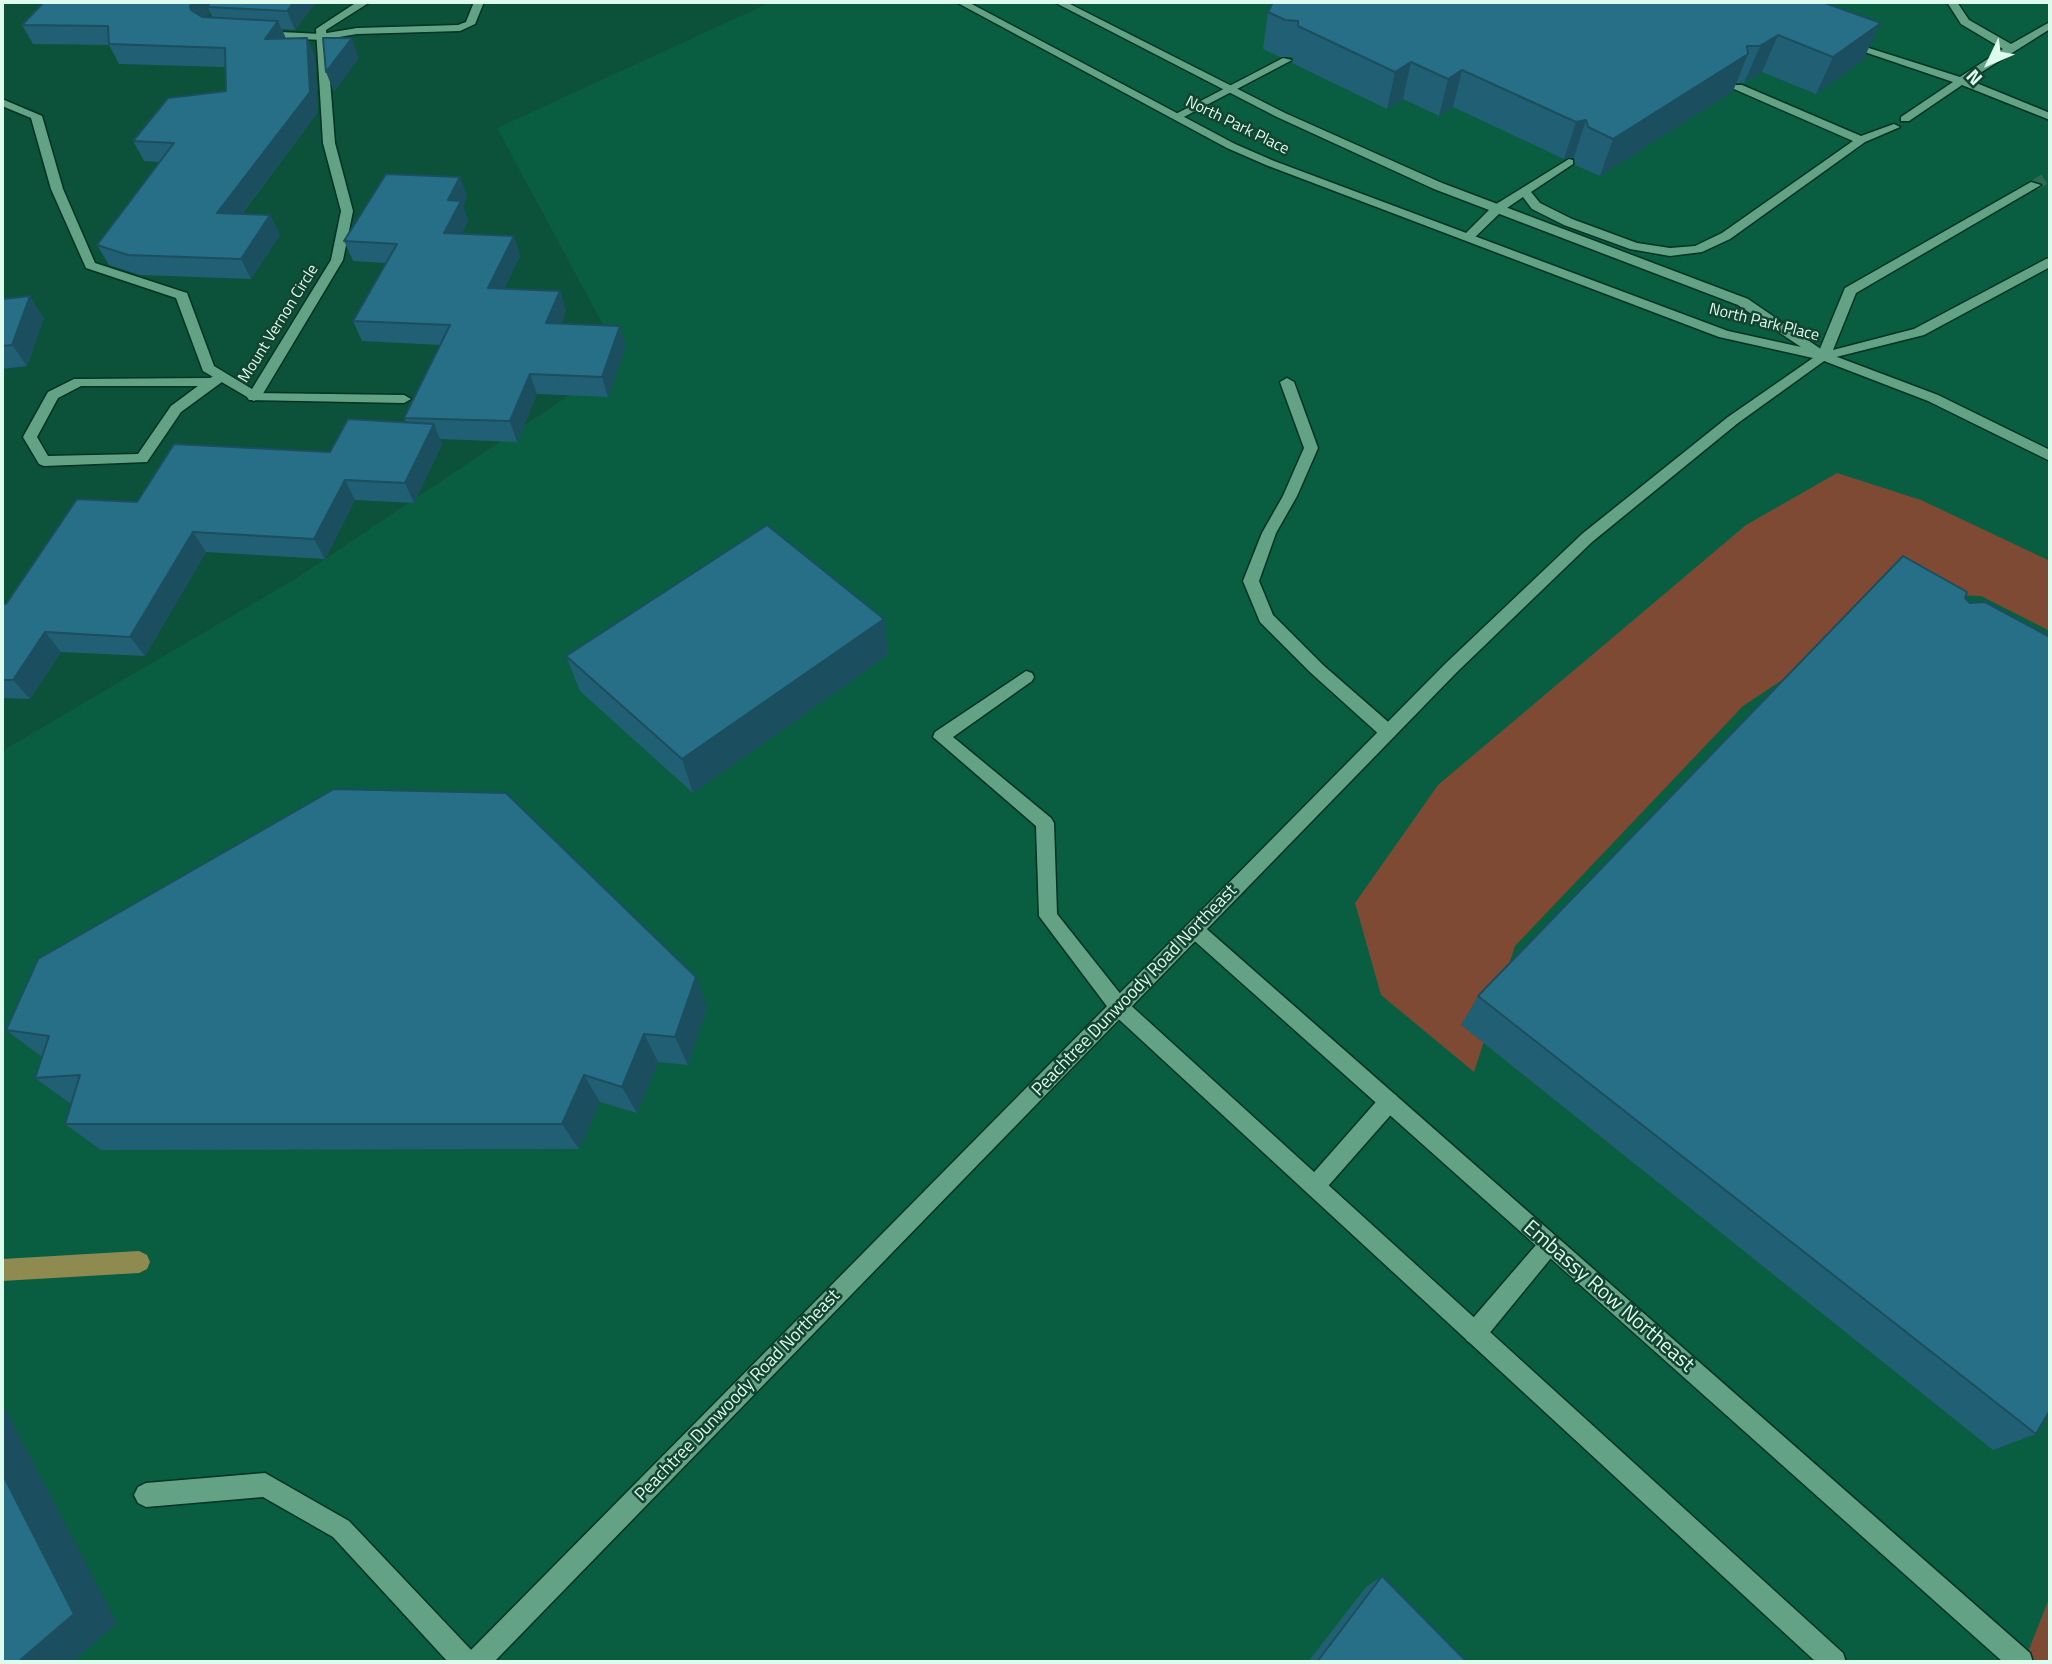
<!DOCTYPE html>
<style>
body{margin:0}
#map{position:relative;width:2052px;height:1664px;overflow:hidden;background:#0c5139;font-family:"Titillium Web",sans-serif}
canvas{display:block}
.frame{position:absolute;inset:0;border:4px solid #ddfced;pointer-events:none}
.north{position:absolute;left:1954px;top:28px;width:70px;height:70px;-webkit-text-stroke:5px #134431;paint-order:stroke;rotate:226deg;font-size:19px;font-weight:700;line-height:28px;text-align:center;color:#ddfced}
.north::after{content:'';display:block;margin:auto;width:24px;height:32px;background:#ddfced;clip-path:polygon(50% 0,100% 100%,50% 72%,0 100%)}
</style>
<div id="map">
<canvas width="2052" height="1664"></canvas>
<div class="frame"></div>
<div class="north">N</div>
</div>
<script>
const ctx = document.querySelector('canvas').getContext('2d');
ctx.lineJoin = 'round';
function paint(path, color) { ctx.fillStyle = color; ctx.fill(path, 'evenodd'); }
const poly = rows => new Path2D(rows.map(r => 'M' + r).join(''));
function strokePath(path, color, width, dash) { ctx.strokeStyle = color; ctx.lineWidth = width; ctx.lineCap = dash ? 'butt' : 'round'; ctx.setLineDash(dash || []); ctx.stroke(path); }
function label(font, color, halo, rows, align = 'center') {
  ctx.font = font + ' "Titillium Web",sans-serif'; ctx.lineWidth = 5; ctx.setLineDash([]); ctx.textBaseline = 'middle'; ctx.strokeStyle = halo; ctx.fillStyle = color; for (const [text, x, y, turn = 0] of rows) {
    ctx.save(); ctx.translate(x, y); ctx.rotate((+turn || 0) * Math.PI / 180); ctx.textAlign = isNaN(turn) ? turn : align; if (halo) ctx.strokeText(text, 0, 0); ctx.fillText(text, 0, 0); ctx.restore();
  }
}
paint(poly([
 [771,2,2050,2,2050,1662,2,1662,2,751,295,579,622,360,497,128]
]), '#095d41');
paint(poly([
 [1837,473,1921,500,2050,561,2050,631,1981,596,1913,593,1743,706,1515,946,1474,1072,1381,995,1355,903,1438,785,1746,525],
 [2050,1596,2050,1662,2024,1662]
]), '#7e4a33');
paint(poly([
 [139,1251,147,1255,150,1262,147,1269,139,1273,2,1281,2,1259,139,1251]
]), '#8f8a4f');
strokePath(poly([
 [2035,185,2048,177]
]), '#2b6b54', 11, [11, 6]);
const service = poly([
 [474,2,484,2,475,24,460,31,357,34,321,40,261,37,256,34,261,31,321,34,357,28,458,25,466,22,474,2],
 [1947,2,1957,2,1969,20,2011,44,2050,22,2050,29,1969,80,2050,113,2050,120,1962,85,1909,121,1901,121,1901,117,1953,82,1841,44,1850,42,1960,77,2003,49,1961,24,1947,2],
 [1283,58,1292,60,1180,119,1170,117,1283,58],
 [1734,85,1742,85,1861,136,1894,124,1900,127,1865,142,1730,239,1702,252,1670,256,1630,249,1564,225,1532,209,1523,197,1501,212,1471,241,1461,238,1493,206,1569,159,1573,160,1573,164,1531,192,1540,203,1572,219,1637,243,1670,248,1695,246,1722,233,1853,141,1734,89,1734,85],
 [1824,352,1938,395,2050,450,2050,461,1928,401,1819,359,1817,356,1824,352],
 [221,372,228,376,226,379,181,412,147,462,44,466,39,464,23,437,48,392,74,379,210,378,221,372],
 [81,386,198,386,171,406,138,454,48,456,37,437,58,398,81,386],
 [1287,378,1294,382,1318,448,1297,496,1276,533,1259,581,1273,615,1323,665,1394,727,1396,732,1394,737,1388,738,1382,737,1311,673,1260,622,1243,581,1262,533,1283,496,1304,448,1280,382,1287,378],
 [254,393,404,395,411,399,404,403,249,400,247,397,254,393],
 [1026,671,1032,673,1034,677,1032,681,953,737,1051,818,1054,823,1057,914,1126,1001,1129,1007,1126,1013,1119,1015,1112,1013,1039,916,1036,826,933,737,935,732,1026,671],
 [1389,1093,1396,1095,1399,1102,1396,1109,1322,1193,1315,1196,1308,1193,1305,1186,1308,1179,1382,1095,1389,1093],
 [1549,1235,1556,1238,1560,1245,1556,1252,1483,1341,1475,1344,1467,1341,1464,1333,1467,1325,1542,1238,1549,1235],
 [265,1473,349,1521,474,1653,477,1662,448,1662,333,1537,263,1497,146,1507,138,1503,134,1495,138,1487,146,1483,265,1473]
]);
const minor = poly([
 [357,2,370,2,326,30,335,143,353,211,343,260,261,397,254,401,203,371,176,298,86,268,51,189,31,118,2,106,2,99,42,116,63,189,95,263,187,293,214,366,252,389,331,260,341,211,323,143,316,29,357,2],
 [1195,922,1201,924,2030,1653,2033,1662,2003,1662,1189,936,1186,930,1189,924,1195,922],
 [1119,999,1126,1001,1843,1653,1846,1662,1816,1662,1112,1013,1109,1007,1112,1001,1119,999]
]);
const tertiary = poly([
 [956,2,968,2,1235,144,1274,161,1728,331,1801,347,1738,305,1434,189,1277,117,1054,2,1066,2,1285,113,1442,183,1748,299,1831,356,1738,423,1592,542,1457,672,494,1662,465,1662,468,1653,1445,664,1582,534,1728,417,1813,358,1719,337,1266,165,1227,148,956,2]
]);
const secondary = poly([
 [2031,182,2041,185,1856,293,1833,350,1914,329,2046,259,2050,258,2050,267,1924,335,1824,360,1819,359,1817,356,1845,288,2031,182]
]);
strokePath(service, '#003422', 3);
strokePath(minor, '#003422', 3);
strokePath(tertiary, '#003422', 3);
strokePath(secondary, '#003422', 3);
paint(service, '#64a286');
paint(minor, '#64a286');
paint(tertiary, '#64a286');
paint(secondary, '#64a286');
paint(poly([
 [44,2,316,2,295,30,282,29,286,39,307,38,315,58,318,112,242,214,270,215,280,235,251,279,140,275,109,265,97,245,159,162,144,161,133,141,226,91,225,67,119,64,109,45,33,44,22,25],
 [210,12,213,18,205,17],
 [1273,2,1829,2,1828,4,1863,60,1816,94,1762,72,1744,83,1736,83,1733,91,1600,176,1575,165,1574,157,1564,159,1453,107,1439,116,1403,99,1387,109,1292,63,1293,57,1280,57,1263,49,1268,12],
 [460,177,467,197,463,206,468,221,461,234,514,236,520,256,504,289,560,291,566,311,561,324,626,346,608,397,537,394,517,442,440,439,442,444,414,503,355,500,325,559,206,552,145,656,61,652,30,699,2,698,2,604,6,604,137,502,330,452,406,422,404,418,440,345,362,341,353,321,386,263,353,261,344,241],
 [2,299,44,318,27,366,2,369],
 [1965,598,2036,1434,1993,1450,1461,1025,1478,996],
 [884,619,888,655,693,793,580,691,566,656],
 [707,1007,688,1065,658,1062,637,1113,600,1102,579,1149,101,1150,65,1124,71,1104,35,1078,42,1057,6,1030],
 [1382,1576,1467,1662,1308,1662,1366,1587]
]), '#215f74');
paint(poly([
 [194,2,218,2,207,6,210,12,199,25,191,10,190,6],
 [294,2,316,2,295,30,287,11],
 [278,21,287,41,265,39],
 [1881,23,1863,60,1816,94,1833,57],
 [1778,35,1762,72,1744,83,1760,46],
 [307,38,315,58,318,112,227,233,217,213],
 [352,38,359,58,334,92,326,72],
 [1748,54,1733,91,1600,176,1613,139],
 [1411,62,1403,99,1387,109,1395,72],
 [1462,70,1453,107,1439,116,1448,79],
 [1586,120,1574,157,1564,159,1576,122],
 [460,177,467,197,463,206,468,221,451,253,444,233,448,200],
 [270,215,280,235,251,279,241,259],
 [514,236,520,256,495,308,488,288],
 [560,291,566,311,553,343,546,323],
 [30,296,44,318,27,366,12,345],
 [620,326,626,346,608,397,602,377],
 [530,374,537,394,517,442,510,421],
 [434,424,442,444,414,503,405,483],
 [345,480,355,500,325,559,314,539],
 [193,532,206,552,145,656,130,637],
 [884,619,888,655,693,793,682,759],
 [45,632,61,652,30,699,13,680],
 [696,977,707,1007,688,1065,675,1037],
 [644,1034,658,1062,637,1113,622,1087],
 [584,1075,600,1102,579,1149,562,1124],
 [2,1403,117,1623,72,1662,18,1662,2,1473]
]), '#1b4e5e');
const building = poly([
 [44,2,194,2,190,6,191,10,202,17,278,21,265,39,307,38,310,92,217,213,270,215,241,259,128,255,97,245,174,143,133,141,168,98,226,91,225,48,109,44,108,26,22,25,44,2],
 [211,2,294,2,287,11,209,7,207,6,211,2],
 [1273,2,1822,2,1881,23,1833,57,1778,35,1760,46,1747,46,1748,54,1613,139,1588,127,1586,120,1576,122,1462,70,1448,79,1411,62,1395,72,1298,26,1298,21,1285,20,1268,12,1273,2],
 [323,38,352,38,326,72,323,38],
 [386,174,460,177,448,200,461,201,444,233,514,236,488,288,560,291,546,323,620,326,602,377,530,374,510,421,404,418,450,325,353,321,397,244,344,241,386,174],
 [30,296,12,345,2,346,2,299,30,296],
 [348,419,434,424,405,483,345,480,314,539,193,532,130,637,45,632,13,680,2,680,2,604,6,604,77,499,137,502,174,444,330,452,348,419],
 [767,525,884,619,682,759,566,656,767,525],
 [1903,556,1967,592,1965,598,1970,603,1985,602,2050,637,2050,1410,2036,1434,1478,996,1903,556],
 [334,789,506,793,696,977,675,1037,644,1034,622,1087,584,1075,562,1124,65,1124,80,1075,35,1078,49,1036,6,1030,38,959,334,789],
 [2,1473,74,1614,18,1662,2,1662,2,1473],
 [1382,1576,1467,1662,1317,1662,1382,1576]
]);
paint(building, '#266f87');
strokePath(building, '#1b4e5e', 2);
label('16px', '#ddfced', '#134431', [
 ["North Park Place",1237,126,26],
 ["North Park Place",1764,323,14],
 ["Mount Vernon Circle",279,324,-58]
]);
label('18px', '#ddfced', '#134431', [
 ["Peachtree Dunwoody Road Northeast",1135,991,-46],
 ["Peachtree Dunwoody Road Northeast",738,1396,-46]
]);
label('21px', '#ddfced', '#134431', [
 ["Embassy Row Northeast",1608,1297,41]
]);
</script>
